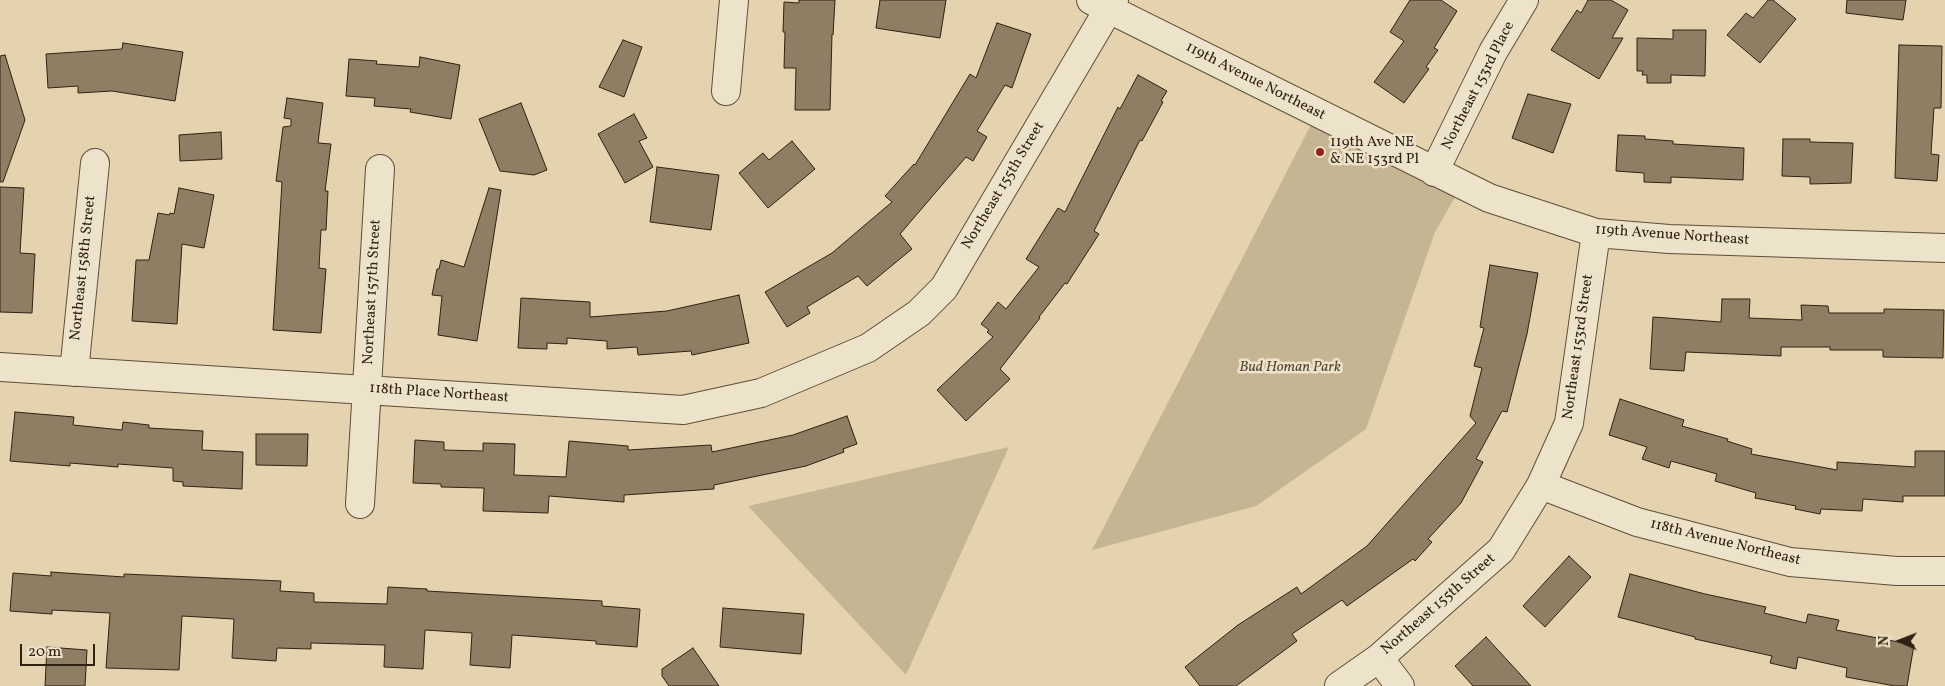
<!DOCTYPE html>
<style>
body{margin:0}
#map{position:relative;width:1945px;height:686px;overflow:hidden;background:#e4d3ae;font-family:Vollkorn,serif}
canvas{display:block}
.north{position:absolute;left:1875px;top:616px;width:50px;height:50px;-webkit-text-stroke:4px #ede2ca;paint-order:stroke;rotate:271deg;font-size:14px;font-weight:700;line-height:20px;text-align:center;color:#302212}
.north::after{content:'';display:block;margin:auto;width:18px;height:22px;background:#302212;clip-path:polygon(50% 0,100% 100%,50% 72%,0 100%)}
.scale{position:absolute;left:20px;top:644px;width:75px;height:22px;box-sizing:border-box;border:2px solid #302212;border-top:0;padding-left:6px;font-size:15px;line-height:18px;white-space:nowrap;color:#302212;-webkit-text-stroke:4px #ede2ca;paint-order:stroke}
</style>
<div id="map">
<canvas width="1945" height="686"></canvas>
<div class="north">N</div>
<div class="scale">20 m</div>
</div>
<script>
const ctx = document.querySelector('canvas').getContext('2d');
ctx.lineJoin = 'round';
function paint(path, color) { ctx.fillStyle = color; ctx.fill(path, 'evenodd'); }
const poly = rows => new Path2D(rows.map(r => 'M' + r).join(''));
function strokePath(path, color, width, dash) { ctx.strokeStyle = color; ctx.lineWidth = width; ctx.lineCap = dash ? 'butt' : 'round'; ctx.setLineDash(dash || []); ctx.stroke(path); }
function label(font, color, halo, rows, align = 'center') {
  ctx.font = font + ' Vollkorn,serif'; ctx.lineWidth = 5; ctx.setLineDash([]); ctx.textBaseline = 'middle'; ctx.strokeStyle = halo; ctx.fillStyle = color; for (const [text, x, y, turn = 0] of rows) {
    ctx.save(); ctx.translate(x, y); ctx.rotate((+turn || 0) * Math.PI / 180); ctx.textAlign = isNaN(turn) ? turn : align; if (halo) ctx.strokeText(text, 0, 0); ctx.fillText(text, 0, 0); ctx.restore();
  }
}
paint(poly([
 [1317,113,1462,185,1435,232,1366,429,1256,506,1092,550],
 [1009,447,906,675,748,506,942,462]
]), '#c5b593');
const building = poly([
 [799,0,835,0,833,35,832,34,830,110,795,110,796,68,784,68,785,32,783,32,784,2,799,3,799,0],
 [880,0,946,0,940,38,876,28,880,0],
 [1410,0,1441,0,1457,11,1434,48,1438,50,1426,67,1429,69,1404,103,1374,82,1404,41,1390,32,1410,0],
 [1588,0,1611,0,1628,10,1612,38,1623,38,1599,79,1551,50,1577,10,1581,13,1588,0],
 [1768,0,1773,0,1796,19,1760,63,1727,35,1746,13,1753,18,1768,0],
 [1847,0,1906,0,1903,20,1846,13,1847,0],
 [997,23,1031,34,1012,88,1005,85,977,131,987,137,973,161,966,157,900,234,912,249,867,286,858,276,807,307,810,313,787,327,765,292,832,253,892,202,885,196,914,164,915,165,970,74,976,78,997,23],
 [1673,30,1706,30,1705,76,1671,75,1671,83,1647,83,1647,75,1642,75,1643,71,1637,71,1637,38,1673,39,1673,30],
 [623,40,642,47,624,97,599,87,623,40],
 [123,43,183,52,175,101,112,91,78,93,78,86,48,88,46,54,122,49,123,43],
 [1899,45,1942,46,1941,108,1934,108,1931,154,1939,155,1937,181,1895,178,1899,45],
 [5,55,25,120,3,182,0,182,0,56,5,55],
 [420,57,460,65,451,119,410,112,411,109,374,106,375,98,346,96,349,59,377,61,376,64,419,67,420,57],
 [1138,75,1167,91,1161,101,1163,102,1142,141,1140,140,1094,231,1099,234,1067,284,1065,283,1039,317,1040,318,1000,369,1010,379,966,421,937,390,993,337,987,332,989,330,981,324,998,302,1006,309,1039,267,1026,259,1058,208,1065,212,1118,107,1120,109,1138,75],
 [1528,94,1571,104,1553,153,1512,138,1528,94],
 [287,98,323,103,318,143,331,144,325,191,328,191,326,230,321,230,319,268,326,269,321,333,273,330,282,182,276,181,283,127,291,126,291,119,284,118,287,98],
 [521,103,547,170,534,175,500,171,479,119,521,103],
 [634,114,647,138,639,141,653,167,625,183,598,134,634,114],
 [221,132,222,159,180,161,179,135,221,132],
 [1618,135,1645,136,1645,139,1673,141,1673,144,1744,148,1743,180,1671,177,1671,183,1644,182,1644,173,1616,171,1618,135],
 [1783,139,1810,139,1810,142,1853,143,1851,183,1810,184,1810,177,1782,176,1783,139],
 [792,141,815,169,768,208,739,173,763,153,769,160,792,141],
 [657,167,719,175,711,230,650,222,657,167],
 [0,187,24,188,20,253,35,254,32,313,0,312,0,187],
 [179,188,214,195,204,248,182,244,177,324,132,321,136,260,149,260,158,213,169,215,170,213,174,214,179,188],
 [489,188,501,190,477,341,438,335,442,296,432,295,437,269,439,269,441,260,464,267,489,188],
 [1490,265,1538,273,1527,334,1507,412,1502,411,1476,459,1483,462,1461,503,1428,539,1432,542,1415,561,1413,559,1347,606,1342,600,1292,634,1297,641,1236,686,1200,686,1185,667,1238,625,1297,587,1301,594,1367,546,1476,423,1470,416,1482,368,1474,366,1484,328,1480,327,1490,265],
 [739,295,749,343,692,355,691,351,638,355,637,347,607,349,607,341,567,338,567,344,547,343,547,349,518,348,521,298,590,302,590,317,667,311,739,295],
 [1722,299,1750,299,1749,318,1802,320,1801,305,1828,306,1829,313,1884,313,1884,309,1944,310,1943,358,1883,357,1883,350,1830,350,1830,347,1781,347,1781,356,1686,352,1684,371,1650,369,1653,317,1721,322,1722,299],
 [1620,399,1684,420,1682,426,1728,439,1727,441,1752,449,1751,454,1837,470,1837,462,1915,467,1915,451,1945,451,1945,496,1903,496,1903,502,1863,499,1862,511,1821,509,1820,514,1795,509,1796,506,1755,498,1756,493,1715,481,1717,474,1671,461,1669,468,1642,459,1647,447,1609,435,1620,399],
 [15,412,74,417,73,425,122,430,123,422,149,425,149,428,203,431,202,450,243,452,242,489,183,486,183,482,173,481,173,468,118,464,118,467,70,463,70,466,10,461,15,412],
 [847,416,857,444,843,449,844,452,806,466,714,485,714,489,624,495,624,502,549,496,548,513,483,511,484,488,441,487,441,484,413,483,415,440,444,442,444,450,483,451,483,443,515,444,514,475,566,477,569,441,628,446,628,450,711,445,712,452,793,435,847,416],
 [256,434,308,434,307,466,256,465,256,434],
 [1569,556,1591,577,1545,627,1523,606,1569,556],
 [51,572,124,577,124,574,281,581,280,591,314,593,314,602,387,604,388,587,427,589,427,591,602,601,602,606,640,609,637,647,596,644,596,641,512,635,510,668,470,665,472,633,425,630,423,669,384,667,385,645,311,643,311,649,277,648,276,661,232,658,234,619,182,616,179,670,106,668,110,613,52,610,52,614,10,611,13,573,51,576,51,572],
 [1630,574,1705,594,1766,607,1764,613,1806,623,1808,614,1839,620,1836,630,1914,645,1907,686,1895,686,1846,677,1847,668,1798,657,1796,669,1770,663,1772,656,1695,639,1695,637,1618,617,1630,574],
 [723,608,804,614,801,654,720,647,723,608],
 [1486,637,1531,686,1473,686,1455,666,1486,637],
 [47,647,87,650,85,686,45,686,47,647],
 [693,648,719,686,669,686,662,676,662,669,693,648]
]);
paint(building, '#8e7e63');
strokePath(building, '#302212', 1);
const street = poly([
 [1091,0,1489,198,1596,233,1669,239,1945,248],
 [726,91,734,0],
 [1434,172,1493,52,1524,0],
 [0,367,683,410,761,393,868,348,919,313,944,288,1114,0],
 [74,372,95,163],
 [1541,485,1637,522,1790,562,1897,571,1945,571],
 [360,504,380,169],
 [1379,658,1400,686],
 [1339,686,1379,658,1501,550,1541,485,1569,423,1596,233]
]);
strokePath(street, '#5d4e39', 30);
strokePath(street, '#ede2ca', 28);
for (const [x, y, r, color] of [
 [1320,152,5,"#8f2418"]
]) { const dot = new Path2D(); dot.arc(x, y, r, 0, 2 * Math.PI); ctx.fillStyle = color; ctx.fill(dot); strokePath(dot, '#ede2ca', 2); }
label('15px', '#302212', '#ede2ca', [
 ["119th Avenue Northeast",1255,82,27],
 ["Northeast 153rd Place",1479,86,-63],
 ["Northeast 155th Street",1004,186,-59],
 ["119th Avenue Northeast",1672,236,4],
 ["Northeast 158th Street",84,268,-84],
 ["Northeast 157th Street",373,292,-87],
 ["Northeast 153rd Street",1579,347,-82],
 ["118th Place Northeast",439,394,4],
 ["118th Avenue Northeast",1725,543,14],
 ["Northeast 155th Street",1439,605,-41]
]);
label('15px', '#302212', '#ede2ca', [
 ["119th Ave NE",1330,143],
 ["& NE 153rd Pl",1330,160]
], 'left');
label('italic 15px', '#554732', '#ede2ca', [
 ["Bud Homan Park",1290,368]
]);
</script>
